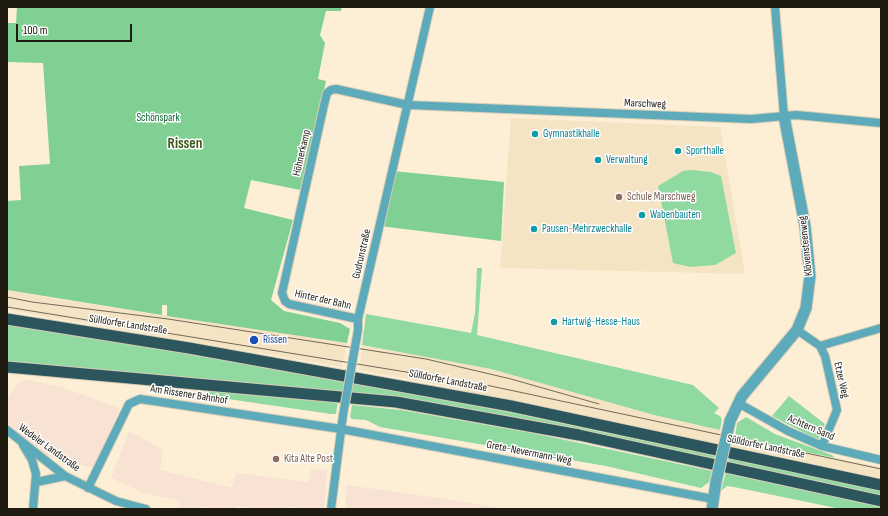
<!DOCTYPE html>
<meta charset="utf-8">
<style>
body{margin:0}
#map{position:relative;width:888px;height:516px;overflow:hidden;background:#fcefd5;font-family:"Sofia Sans Condensed",sans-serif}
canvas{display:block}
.frame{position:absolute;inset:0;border:8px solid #1f1b11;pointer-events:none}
.scale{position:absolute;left:16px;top:24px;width:116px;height:18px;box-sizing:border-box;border:2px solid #1f1b11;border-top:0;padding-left:5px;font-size:12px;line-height:14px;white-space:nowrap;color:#1f1b11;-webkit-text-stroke:3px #fefefe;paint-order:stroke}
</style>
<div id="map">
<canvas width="888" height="516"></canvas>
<div class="frame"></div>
<div class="scale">100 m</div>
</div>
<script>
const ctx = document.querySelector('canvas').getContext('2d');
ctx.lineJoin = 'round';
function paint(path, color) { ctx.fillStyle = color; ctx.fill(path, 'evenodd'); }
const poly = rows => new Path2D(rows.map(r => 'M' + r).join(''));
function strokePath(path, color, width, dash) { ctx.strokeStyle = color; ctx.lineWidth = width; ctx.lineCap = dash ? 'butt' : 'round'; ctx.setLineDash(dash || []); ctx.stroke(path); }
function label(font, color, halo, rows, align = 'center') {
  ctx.font = font + ' "Sofia Sans Condensed",sans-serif'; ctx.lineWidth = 3; ctx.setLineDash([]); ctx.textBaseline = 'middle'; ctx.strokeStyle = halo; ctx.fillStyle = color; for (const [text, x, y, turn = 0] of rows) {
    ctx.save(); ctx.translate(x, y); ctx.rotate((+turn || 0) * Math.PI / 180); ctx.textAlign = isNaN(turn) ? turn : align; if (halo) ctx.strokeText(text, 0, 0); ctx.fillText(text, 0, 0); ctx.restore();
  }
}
paint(poly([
 [29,380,61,387,120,408,94,468,44,456,7,422,7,397,20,382],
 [129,431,163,450,160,470,232,488,236,473,308,482,311,469,327,470,324,509,305,509,286,506,286,509,262,509,240,506,236,507,235,509,199,507,199,509,179,509,180,502,177,500,144,493,111,478],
 [347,485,466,502,504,509,345,509]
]), '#f7e2d3');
paint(poly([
 [511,118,720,127,745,274,500,268],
 [7,290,50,298,347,343,342,367,7,310],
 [362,345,491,369,654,415,720,430,717,446,471,394,461,389,359,370],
 [735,437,881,467,881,478,732,448]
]), '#f4e4c3');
paint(poly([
 [692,170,711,172,721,176,736,253,715,265,690,267,673,263,658,186,683,171],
 [477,268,482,268,477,335,693,385,719,408,714,413,720,416,722,419,720,430,654,415,491,369,362,345,366,314,471,333,475,313],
 [7,323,254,363,452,400,715,456,714,460,398,399,250,383,7,361],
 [209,389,338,400,336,414,331,414,207,396],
 [789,396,825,424,818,440,772,416],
 [352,405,401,410,532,433,712,471,709,482,701,488,606,466,380,427,366,420,352,419,350,417],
 [746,417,775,434,832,455,835,458,735,437,737,423],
 [729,458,881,491,881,496,728,463],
 [726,472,881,507,881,509,841,509,734,487,727,486,721,491]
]), '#90daa1');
paint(poly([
 [17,7,342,7,341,11,326,11,320,35,325,43,318,79,326,81,300,190,251,180,244,208,293,220,271,300,284,311,340,323,350,329,347,343,167,316,167,305,162,305,162,315,7,290,7,201,21,200,19,166,50,164,43,63,7,62,7,23,16,23],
 [393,171,504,182,501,241,380,226]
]), '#80d093');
const minor = poly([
 [775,7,784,116],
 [358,319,289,304,285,301,282,293,324,105,327,93,331,90,336,89,408,105,751,119,796,115,881,123],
 [358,330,358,319,430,7],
 [797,330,820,346,825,356,837,410,822,446],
 [820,346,881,328],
 [738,403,788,431,822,446,881,460],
 [7,430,65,476,116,501,146,509],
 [23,445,32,460,36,474,33,509],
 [37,482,65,476],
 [88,488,129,404,140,399,341,429,713,499],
 [331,509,343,415]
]);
const tertiary = poly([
 [730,421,742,396,797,330,806,308,810,276,805,226,784,116],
 [712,509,716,482]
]);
const trunk = poly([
 [7,319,189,348,511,406,881,485],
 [7,367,396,402,579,435,881,501]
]);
strokePath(minor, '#d9cdb6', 10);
strokePath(tertiary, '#d9cdb6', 13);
strokePath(trunk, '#d9cdb6', 13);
strokePath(minor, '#5dabba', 8);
strokePath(tertiary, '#5dabba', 11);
strokePath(trunk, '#2c565e', 11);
strokePath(poly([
 [7,297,32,302,168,319,426,359,511,379,599,404],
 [7,307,486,385,881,469]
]), '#716959', 1);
const minorBridge = poly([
 [343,415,358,330]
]);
const tertiaryBridge = poly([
 [716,482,730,421]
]);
strokePath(minorBridge, '#d9cdb6', 10, []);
strokePath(tertiaryBridge, '#d9cdb6', 13, []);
strokePath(minorBridge, '#5dabba', 8);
strokePath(tertiaryBridge, '#5dabba', 11);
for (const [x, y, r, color] of [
 [535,134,4,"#0f9aa8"],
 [678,151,4,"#0f9aa8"],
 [598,160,4,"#0f9aa8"],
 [619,197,4,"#8d6e63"],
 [642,215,4,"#0f9aa8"],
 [534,229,4,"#0f9aa8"],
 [554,322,4,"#0f9aa8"],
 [254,340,5,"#1a4fb4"],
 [276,459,4,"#8d6e63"]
]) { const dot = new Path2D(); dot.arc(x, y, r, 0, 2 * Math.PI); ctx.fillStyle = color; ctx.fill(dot); strokePath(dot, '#fefefe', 1.5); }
label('11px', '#1f1b11', '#fefefe', [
 ["Marschweg",645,104,2],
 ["Höhnerkamp",302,153,-77],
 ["Klövensteenweg",806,246,-96],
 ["Gudrunstraße",362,254,-77],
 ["Hinter der Bahn",323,300,13],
 ["Sülldorfer Landstraße",128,325,9],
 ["Etzer Weg",841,380,77],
 ["Sülldorfer Landstraße",448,381,11],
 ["Am Rissener Bahnhof",189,395,9],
 ["Achtern Sand",811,428,23],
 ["Sülldorfer Landstraße",766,447,12],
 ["Wedeler Landstraße",49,448,36],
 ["Grete-Nevermann-Weg",529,453,11]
]);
label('11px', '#06652e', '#fefefe', [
 ["Schönspark",158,118]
]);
label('11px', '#0d838f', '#fefefe', [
 ["Gymnastikhalle",543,134],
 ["Sporthalle",686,151],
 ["Verwaltung",606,160],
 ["Wabenbauten",650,215],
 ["Pausen-Mehrzweckhalle",542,229],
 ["Hartwig-Hesse-Haus",562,322]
], 'left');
label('11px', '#785e54', '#fefefe', [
 ["Schule Marschweg",627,197],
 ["Kita Alte Post",284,459]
], 'left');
label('11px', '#164399', '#fefefe', [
 ["Rissen",263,340]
], 'left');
label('bold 15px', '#3b5b1a', '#fefefe', [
 ["Rissen",185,144]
]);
</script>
